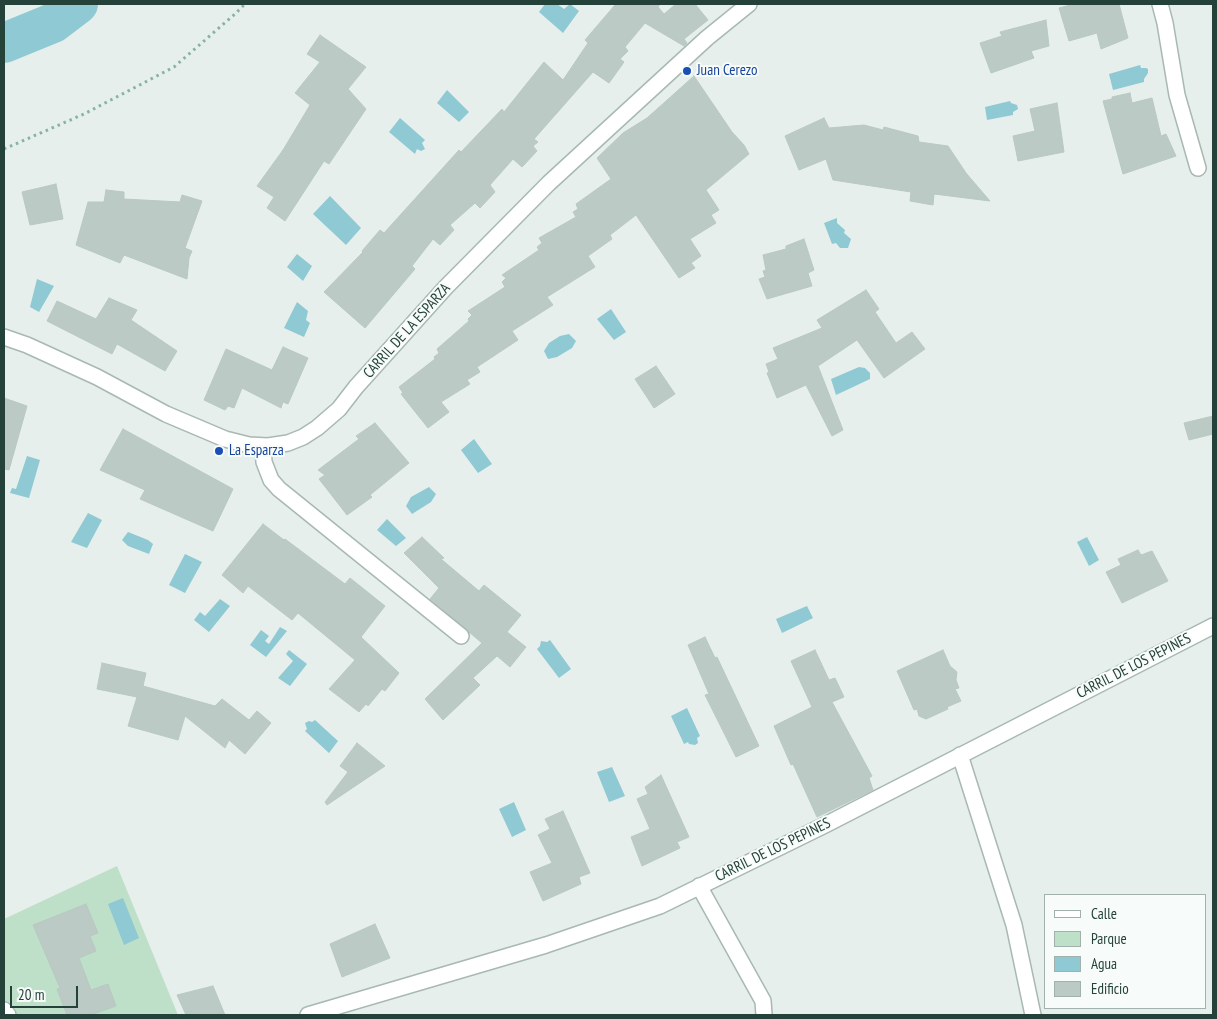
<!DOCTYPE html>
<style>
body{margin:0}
#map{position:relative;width:1217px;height:1019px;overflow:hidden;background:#e6efeb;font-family:"PT Sans Narrow",sans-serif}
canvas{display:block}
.frame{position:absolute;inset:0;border:5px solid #24423a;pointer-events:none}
.legend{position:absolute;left:1044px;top:894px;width:162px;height:115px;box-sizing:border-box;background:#f7fbf9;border:1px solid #a3b1ad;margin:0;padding:6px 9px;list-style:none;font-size:15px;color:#24423a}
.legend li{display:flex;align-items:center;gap:10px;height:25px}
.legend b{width:25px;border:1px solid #a3b1ad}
.scale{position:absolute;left:10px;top:986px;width:68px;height:22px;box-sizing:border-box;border:2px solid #24423a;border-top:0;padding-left:6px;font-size:15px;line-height:18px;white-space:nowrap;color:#24423a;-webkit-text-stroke:4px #f7fbf9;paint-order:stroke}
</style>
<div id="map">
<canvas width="1217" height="1019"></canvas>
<div class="frame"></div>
<ul class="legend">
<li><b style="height:6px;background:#fff"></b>Calle</li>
<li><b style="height:14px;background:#bfe0c8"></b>Parque</li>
<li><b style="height:14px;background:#8ec9d4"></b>Agua</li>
<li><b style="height:14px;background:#bbcac4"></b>Edificio</li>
</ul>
<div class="scale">20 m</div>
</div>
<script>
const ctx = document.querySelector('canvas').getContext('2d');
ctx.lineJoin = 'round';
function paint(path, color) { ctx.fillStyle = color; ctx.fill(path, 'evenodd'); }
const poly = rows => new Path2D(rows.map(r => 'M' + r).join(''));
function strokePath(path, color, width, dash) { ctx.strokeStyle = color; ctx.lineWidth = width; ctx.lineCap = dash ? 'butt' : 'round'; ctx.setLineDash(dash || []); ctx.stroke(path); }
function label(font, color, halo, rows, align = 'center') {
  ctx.font = font + ' "PT Sans Narrow",sans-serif'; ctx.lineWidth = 4; ctx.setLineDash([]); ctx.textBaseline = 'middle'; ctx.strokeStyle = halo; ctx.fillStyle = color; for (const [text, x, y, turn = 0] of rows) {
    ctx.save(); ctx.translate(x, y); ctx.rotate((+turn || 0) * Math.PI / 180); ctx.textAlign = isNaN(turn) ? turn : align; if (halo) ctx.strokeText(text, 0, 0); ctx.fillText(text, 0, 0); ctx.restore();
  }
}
paint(poly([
 [117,866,178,1015,12,1015,4,1003,4,919]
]), '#bfe0c8');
paint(poly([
 [545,4,557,4,564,9,570,4,579,11,563,33,539,12],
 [1140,65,1141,68,1146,68,1148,69,1148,73,1144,79,1144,82,1113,90,1109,74],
 [447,90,469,112,459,122,437,103],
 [1010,101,1011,103,1017,105,1018,109,1013,112,1013,115,987,120,985,107],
 [400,118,425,140,422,143,425,149,421,151,417,149,415,154,389,132],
 [330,196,361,228,346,245,313,214],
 [837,218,837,223,845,230,844,233,851,239,848,248,840,248,836,243,832,244,824,223],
 [297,254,312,266,303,281,287,267],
 [37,279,54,286,39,312,30,307],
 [297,302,308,311,306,320,310,323,304,337,284,328],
 [611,309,626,332,614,340,597,319],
 [569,334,576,341,572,348,557,357,548,359,544,351,549,343,560,336],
 [859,367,865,368,870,373,870,379,836,395,831,379],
 [474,439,492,464,478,473,461,450],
 [27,456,40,460,29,498,10,493,12,488,16,489],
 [429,487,436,494,431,502,412,514,406,506,411,497],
 [88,513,102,520,87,548,71,542],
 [387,519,406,538,396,546,377,530],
 [128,532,148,540,153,544,149,554,128,546,122,540],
 [1087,537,1099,560,1089,566,1077,542],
 [185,554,202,562,185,593,169,585],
 [220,599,230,606,209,632,194,620,200,612,205,616],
 [807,606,813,618,782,633,776,619],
 [280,627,287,631,266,657,250,645,261,630,269,636,265,641,269,644],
 [550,640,571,669,559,678,537,649,540,646,541,641,547,642],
 [289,650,307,664,290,686,278,678,293,661,286,654],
 [687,708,700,736,697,738,698,743,695,745,689,744,688,742,684,744,671,716],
 [315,720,338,741,329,753,305,731,307,729,305,723,309,721,312,722],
 [612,767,625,796,609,802,597,772],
 [514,802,526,830,512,837,499,809],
 [123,898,139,938,124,945,108,904]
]), '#8ec9d4');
strokePath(poly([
 [4,43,53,23,78,4]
]), '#8ec9d4', 40);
const building = poly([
 [613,4,660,4,658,7,664,14,676,4,695,4,708,20,684,39,687,43,684,46,645,23,625,47,628,51,620,59,624,62,609,83,593,72,534,139,538,142,533,146,537,151,522,167,513,159,490,185,495,192,480,208,475,203,450,225,454,230,440,245,433,239,412,266,415,269,365,328,324,292,363,252,362,251,380,230,384,233,459,150,461,152,502,109,504,112,544,62,563,80,588,43,585,40,615,5,613,4],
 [1074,4,1119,4,1128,38,1101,49,1097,33,1069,41,1059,8,1074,4],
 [1046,20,1049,46,1031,51,1034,58,991,73,980,43,1002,36,1000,32,1046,20],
 [320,35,366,67,348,89,366,109,329,164,324,161,285,221,267,208,274,197,257,186,283,150,310,105,295,93,320,62,307,54,320,35],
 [694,76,732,132,744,145,749,154,706,190,719,210,711,215,716,223,690,239,701,256,691,263,695,268,679,278,636,215,610,235,612,239,588,256,595,267,547,297,553,305,512,331,518,340,477,367,480,372,467,380,470,384,441,402,449,412,428,428,401,394,403,393,399,387,435,359,434,357,439,353,437,349,469,321,468,319,472,315,468,311,505,287,502,282,506,278,502,275,539,250,537,247,542,243,539,238,576,217,573,212,578,209,576,204,611,179,597,158,623,133,647,118,694,76],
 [1130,93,1132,103,1152,98,1161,136,1166,134,1176,156,1123,174,1103,101,1112,99,1112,97,1130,93],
 [1057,103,1064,152,1018,161,1013,136,1035,131,1030,109,1057,103],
 [824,118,829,128,864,125,883,130,884,127,918,136,919,142,948,146,966,173,990,201,934,194,933,205,910,201,911,192,833,180,826,159,799,170,785,136,824,118],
 [56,184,63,219,30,225,22,192,56,184],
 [106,190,124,192,124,199,180,202,182,195,202,201,185,248,192,251,189,258,187,279,124,255,120,263,76,245,88,202,104,202,106,190],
 [804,239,814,270,808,273,812,286,767,299,759,279,765,277,763,271,766,270,763,255,786,249,786,246,804,239],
 [866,290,879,309,875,312,896,343,912,332,925,349,884,378,857,340,818,366,843,430,832,436,806,385,777,398,767,373,769,372,766,364,778,359,773,348,822,328,817,320,866,290],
 [109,298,137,310,131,320,177,351,165,371,117,344,112,354,47,321,57,301,96,319,109,298],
 [283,347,308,358,288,404,283,402,281,408,242,388,234,408,228,406,225,410,204,400,226,349,272,370,283,347],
 [656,366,675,394,654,408,635,379,656,366],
 [4,398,27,406,9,470,4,469,4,398],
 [1213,416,1213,434,1189,440,1184,423,1213,416],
 [375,423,409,463,370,495,372,497,347,515,319,479,325,475,318,470,359,439,356,436,375,423],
 [123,429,233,489,213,531,140,499,145,490,100,470,123,429],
 [263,524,284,540,285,539,345,584,350,578,385,606,361,637,399,673,385,691,382,689,368,706,366,704,359,712,329,689,355,660,298,613,292,620,248,586,243,593,222,575,263,524],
 [422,537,444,558,441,559,479,591,484,585,521,615,507,632,526,647,510,667,497,656,473,678,480,685,443,720,425,699,482,643,430,599,439,588,404,553,422,537],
 [1138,550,1141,555,1152,551,1168,581,1122,603,1106,572,1121,565,1118,559,1138,550],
 [705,637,715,658,717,657,759,746,736,757,705,695,709,694,688,645,705,637],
 [815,650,829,680,835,678,844,697,832,702,872,776,869,778,873,790,817,817,793,764,791,765,774,726,812,707,791,661,815,650],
 [943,650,950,666,957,672,956,680,959,688,955,689,961,701,947,707,948,709,926,719,919,716,917,709,914,710,897,671,943,650],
 [102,663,146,673,143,686,215,706,222,699,249,720,257,711,271,723,245,754,229,740,225,748,185,716,178,740,128,726,137,697,97,689,102,663],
 [357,743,385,766,327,805,325,802,348,772,340,766,357,743],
 [661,775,689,837,677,842,680,848,642,866,631,837,650,829,637,799,648,794,645,787,661,775],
 [563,811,590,873,579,877,581,884,543,901,530,872,552,863,538,835,550,829,545,819,563,811],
 [86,904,98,933,90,936,96,951,79,958,91,990,108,984,116,1006,91,1015,67,1015,57,989,60,988,33,925,86,904],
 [375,924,390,958,342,977,330,944,375,924],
 [213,986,225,1015,186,1015,177,995,213,986]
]);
paint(building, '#bbcac4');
strokePath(building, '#b8c9c2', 1);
const minor = poly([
 [1160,4,1165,23,1177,95,1198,168],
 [4,337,27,345,97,377,166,414,225,439,249,445,268,446,288,443,303,437,317,428,339,409,356,387,446,287,549,183,707,38,749,4],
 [263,446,264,462,271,480,279,489,461,636],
 [960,755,1014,925,1033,1015],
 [699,886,763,1001,764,1015],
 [308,1015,546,945,660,906,825,825,1213,626]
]);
const tertiary = poly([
 [4,1010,8,1015]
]);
strokePath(minor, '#a8b8b2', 18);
strokePath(tertiary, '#a8b8b2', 18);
strokePath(poly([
 [4,149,84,114,174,67,235,14,245,4]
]), '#86b3a5', 3, [2.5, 4]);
strokePath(minor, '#fff', 15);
strokePath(tertiary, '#fff', 15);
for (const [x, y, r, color] of [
 [687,71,5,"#1a4fb4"],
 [219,451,5,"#1a4fb4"]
]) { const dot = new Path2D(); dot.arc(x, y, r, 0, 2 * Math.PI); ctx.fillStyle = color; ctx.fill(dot); strokePath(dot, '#f7fbf9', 2); }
label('15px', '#164399', '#f7fbf9', [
 ["Juan Cerezo",697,71],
 ["La Esparza",229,451]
], 'left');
label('15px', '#24423a', '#f7fbf9', [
 ["CARRIL DE LA ESPARZA",407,331,-48],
 ["CARRIL DE LOS PEPINES",1134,666,-27],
 ["CARRIL DE LOS PEPINES",773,850,-26]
]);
</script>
